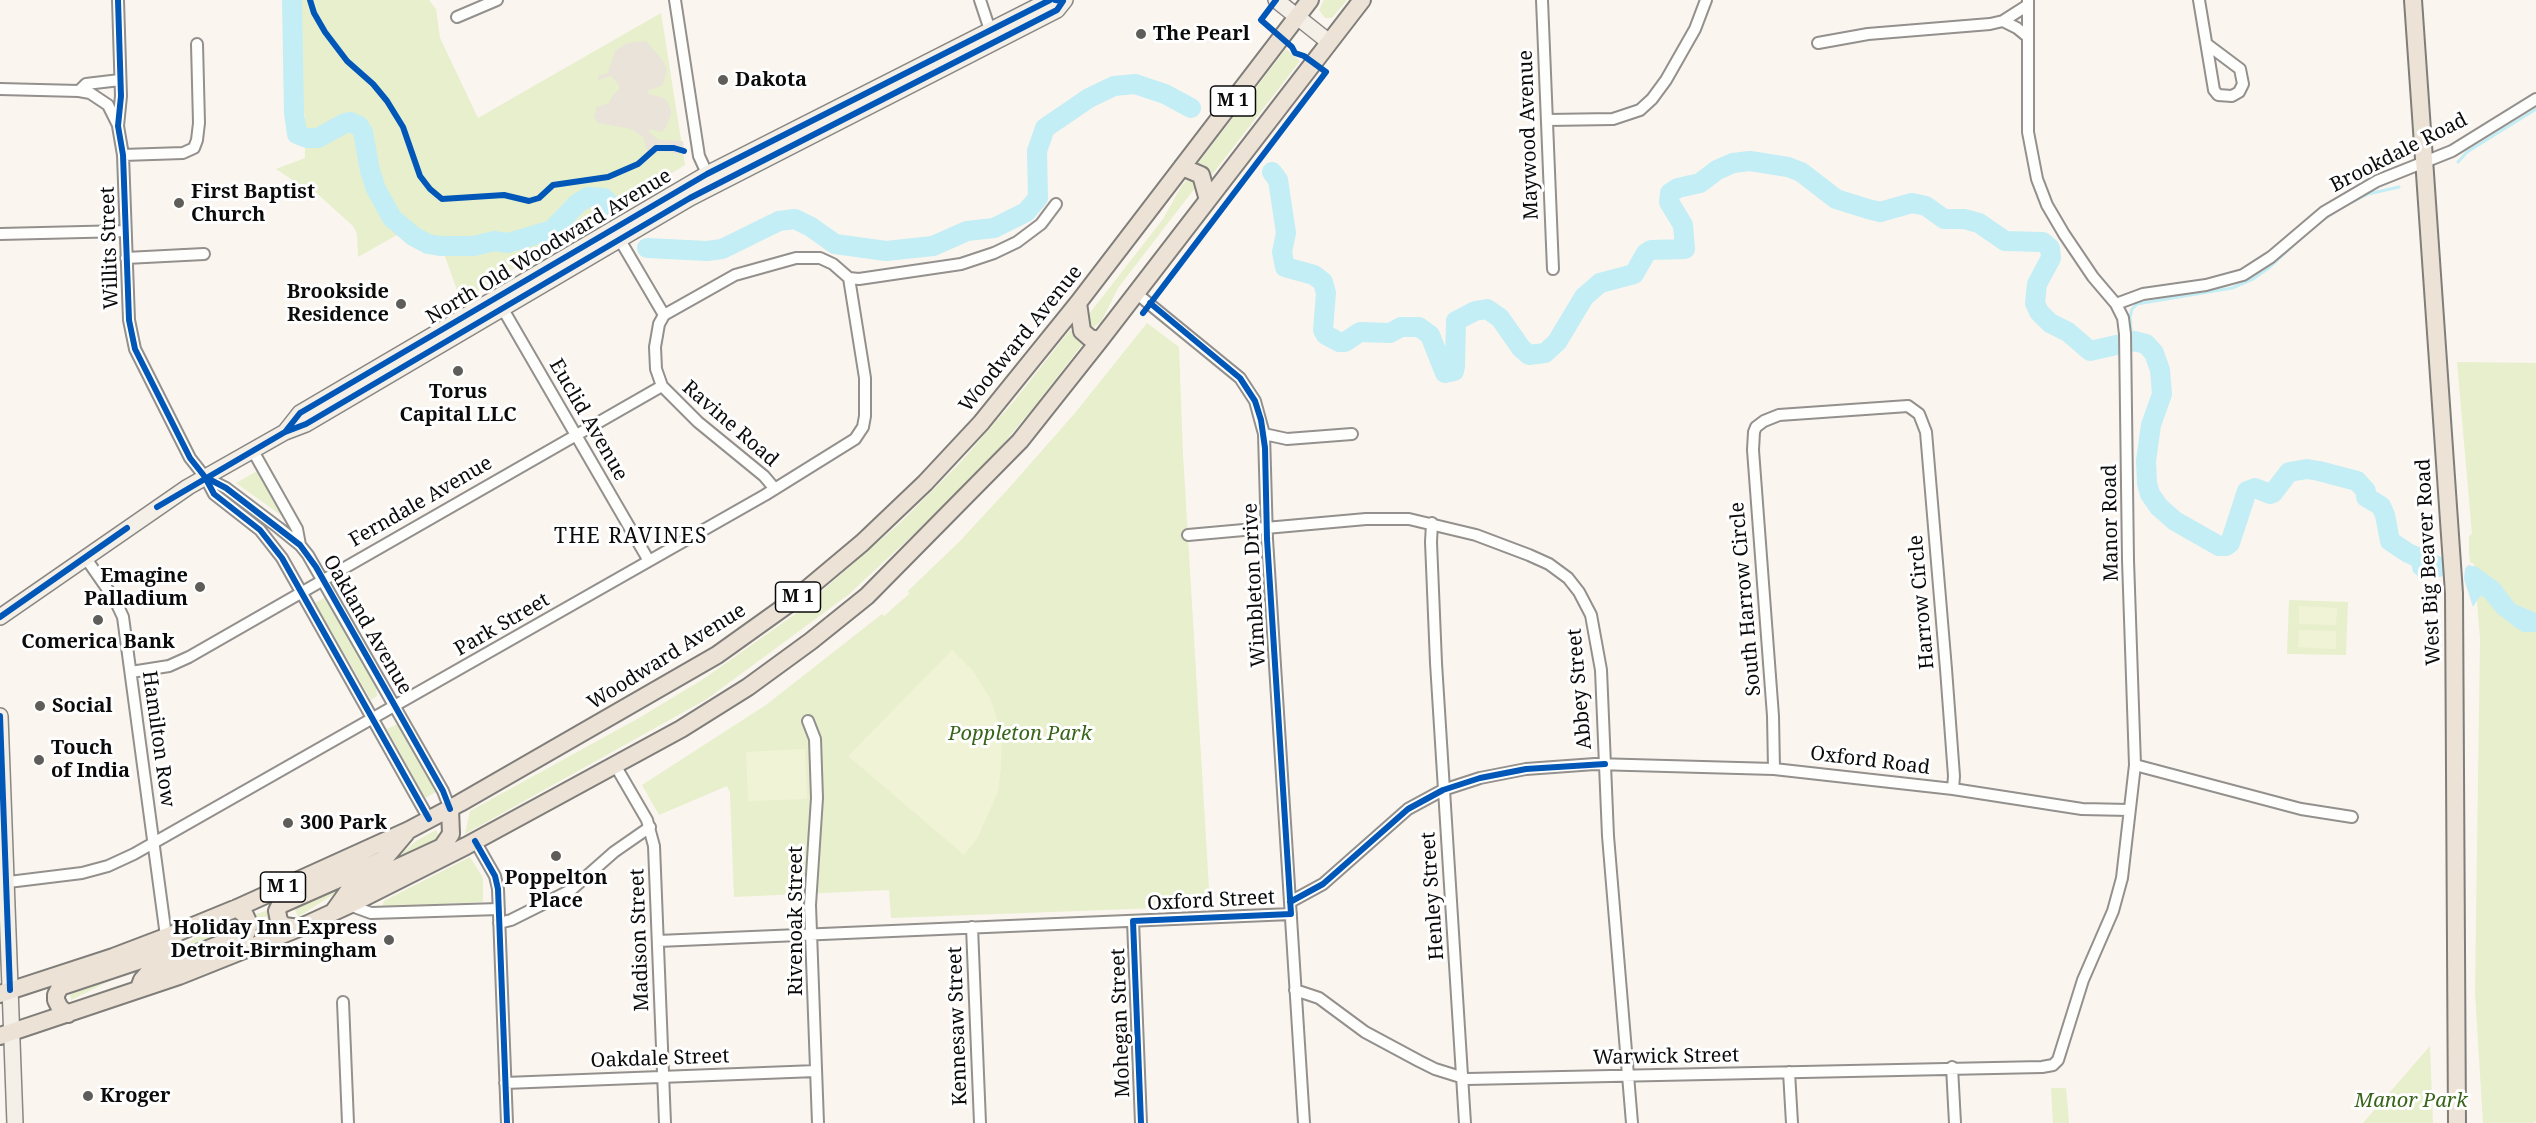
<!DOCTYPE html>
<style>
body{margin:0}
canvas{display:block;background:#faf5ee}
</style>
<canvas width="2536" height="1123"></canvas>
<script>
const ctx = document.querySelector('canvas').getContext('2d');
ctx.lineJoin = 'round';
function paint(path, color) { ctx.fillStyle = color; ctx.fill(path, 'evenodd'); }
const poly = rows => new Path2D(rows.map(r => 'M' + r).join(''));
function strokePath(path, color, width, dash) { ctx.strokeStyle = color; ctx.lineWidth = width; ctx.lineCap = dash ? 'butt' : 'round'; ctx.setLineDash(dash || []); ctx.stroke(path); }
function label(font, color, halo, rows, align = 'center') {
  ctx.font = font + ' "Noto Serif",serif'; ctx.lineWidth = 6; ctx.setLineDash([]); ctx.textBaseline = 'middle'; ctx.strokeStyle = halo; ctx.fillStyle = color; for (const [text, x, y, turn = 0] of rows) {
    ctx.save(); ctx.translate(x, y); ctx.rotate((+turn || 0) * Math.PI / 180); ctx.textAlign = isNaN(turn) ? turn : align; if (halo) ctx.strokeText(text, 0, 0); ctx.fillText(text, 0, 0); ctx.restore();
  }
}
paint(poly([
 [288,0,429,0,436,9,440,38,478,118,661,13,685,165,461,301,443,251,433,250,404,231,358,257,357,234,353,226,312,189,297,183,276,169,305,158,305,114,289,101,300,31],
 [1324,0,1347,0,1332,18,1325,18,1319,10],
 [1286,49,1300,61,1211,176,1205,165,1198,163],
 [1190,177,1196,180,1195,188,1118,288,1101,322,1094,327,1089,325,1089,314,1163,219,1182,185],
 [1147,323,1179,347,1183,454,1210,906,891,918,889,890,734,897,730,792,727,786,659,815,642,785,766,705,882,614,884,616,909,594,908,591,960,541,1009,488,1075,413],
 [1070,330,1084,342,1038,402,997,451,944,506,848,595,707,699,465,834,470,811,639,718,705,678,798,612,901,522,957,466,1014,401],
 [2457,362,2536,363,2536,1121,2533,1123,2483,1123,2475,992,2480,639,2474,564,2470,562,2469,554,2469,536,2472,534],
 [259,470,285,517,285,518,236,483],
 [326,597,376,686,377,696,371,700,315,603],
 [2289,600,2348,602,2346,655,2287,654],
 [398,724,436,792,425,798,387,729],
 [436,830,441,840,345,887,298,917,293,905,399,856,416,841],
 [470,857,483,878,483,902,382,907,384,901],
 [271,909,276,925,260,932,254,915],
 [233,923,238,934,116,978,71,1000,69,987,176,952,195,938],
 [2430,1046,2433,1123,2363,1123],
 [2051,1088,2066,1088,2069,1123,2053,1123]
]), '#e8efcd');
paint(poly([
 [2299,606,2337,608,2336,625,2299,624],
 [2299,630,2336,631,2336,649,2298,647],
 [952,650,973,671,990,698,1002,733,1001,767,998,792,977,839,964,855,848,756],
 [805,749,807,799,748,801,746,752]
]), '#f1f3d7');
paint(poly([
 [646,41,663,61,667,69,663,85,648,91,648,94,664,98,671,109,671,115,665,129,661,132,651,129,648,132,659,140,683,141,684,151,680,154,662,151,649,156,643,137,631,129,598,123,594,117,597,107,609,103,613,95,619,90,619,85,611,76,598,80,598,76,608,73,615,51,627,43]
]), '#eae3d9');
paint(poly([
 [2408,549,2428,553,2436,558,2439,562,2439,570,2433,578,2418,576,2413,572],
 [2468,565,2477,567,2499,583,2515,604,2536,613,2536,632,2523,632,2515,627,2497,613,2484,597,2480,596,2473,607,2464,579,2465,569]
]), '#c3eef5');
strokePath(poly([
 [2458,162,2467,152,2536,109],
 [2342,207,2368,194,2399,187],
 [2320,222,2334,212],
 [2132,341,2130,317,2132,309,2137,304,2232,288,2253,279,2270,267,2299,240]
]), '#c3eef5', 3);
strokePath(poly([
 [292,0,294,113,297,134,307,138,318,138,345,123,350,122,359,126,363,132,370,171,376,189,392,218,413,236,428,244,440,246,474,246,494,241,508,243,552,230,578,203,588,197,604,198,613,207],
 [1272,172,1278,180,1286,233,1282,252,1285,267,1314,275,1323,282,1326,293,1323,330,1326,335,1339,342,1345,342,1360,332,1390,333,1401,327,1419,327,1430,335,1445,373,1454,371,1455,366,1456,321,1475,311,1487,309,1500,318,1521,348,1529,355,1545,353,1557,342,1584,297,1600,283,1634,274,1646,253,1651,250,1685,249,1683,225,1669,202,1670,193,1678,188,1700,183,1717,170,1733,163,1750,161,1788,167,1801,172,1836,199,1868,209,1880,212,1912,203,1926,206,1944,219,1964,219,1979,223,2005,241,2043,242,2050,248,2051,258,2037,284,2035,303,2039,312,2050,323,2068,332,2090,351,2134,341,2146,344,2154,353,2160,370,2162,394,2151,425,2146,461,2147,483,2150,494,2159,507,2175,521,2219,546,2226,546,2230,543,2247,491,2255,488,2270,494,2273,493,2289,472,2307,469,2319,471,2357,481,2366,491,2366,497,2381,506,2385,515,2390,541,2408,553,2439,567],
 [647,248,707,251,722,249,779,221,795,219,811,227,835,244,886,251,933,246,967,231,994,228,1026,212,1038,198,1037,151,1045,128,1089,98,1114,86,1135,84,1165,94,1191,108]
]), '#c3eef5', 20);
const street = poly([
 [118,0,121,96,118,126,123,155,129,320,135,349,190,458,205,477,214,494,260,530,282,558,429,819],
 [675,0,699,156,710,180],
 [980,0,992,36],
 [1542,0,1553,269],
 [2199,0,2214,90,2218,95,2232,96,2239,92,2243,84,2240,69,2208,45],
 [457,17,497,0],
 [2003,21,2017,28,2028,37],
 [1818,43,1868,34,1990,24,2003,21,2028,5],
 [0,89,79,91,90,93,108,105,118,125],
 [79,91,86,84,120,80],
 [1547,120,1613,119,1640,110,1652,99,1666,80,1695,29,1706,0],
 [123,155,183,153,194,148,197,140,199,123,197,44],
 [0,234,125,231],
 [617,235,664,315],
 [126,258,204,254],
 [1136,293,1240,378,1255,401,1264,434,1267,539,1304,1123],
 [500,304,649,561],
 [2116,304,2143,294,2206,285,2243,275,2271,257,2324,212,2377,181,2452,151,2536,99],
 [1264,434,1287,439,1352,434],
 [253,451,297,529,300,545],
 [206,478,226,488,279,528,300,545,308,555,443,791,450,809],
 [775,489,764,476,698,422,662,386,656,369,655,347,659,324,664,315,735,275,796,258,820,258,833,264,849,278,859,279,961,264,994,253,1017,242,1041,224,1056,204],
 [1432,523,1431,542,1436,663,1465,1123],
 [1188,535,1366,519,1409,519,1476,535,1529,555,1549,564,1568,578,1579,592,1591,615,1601,670,1608,836,1632,1123],
 [85,557,115,600,123,617,166,936],
 [131,672,169,666,189,657,662,386],
 [808,721,815,739,817,798,810,905,818,1123],
 [615,765,647,820,654,846,665,1123],
 [2135,765,2301,809,2352,817],
 [1774,769,1773,716,1753,450,1754,432,1756,427,1764,421,1779,415,1908,406,1919,414,1926,432,1946,669,1954,776,1953,789],
 [475,841,495,876,498,889,507,1123],
 [0,883,82,873,108,866,134,854,765,495,855,439,863,427,865,416,865,378,849,278],
 [1290,902,1323,884,1408,809,1443,790,1480,778,1526,769,1595,764,1774,769,1953,789,2082,809,2129,810],
 [349,905,371,913,499,909],
 [1133,921,1141,1123],
 [499,923,511,920,571,890,614,852,650,827],
 [972,927,980,1123],
 [658,941,1291,914],
 [1295,990,1319,998,1365,1032,1419,1061,1435,1069,1467,1079,2042,1067,2053,1065,2058,1060,2083,980,2113,911,2122,878,2135,765,2128,560,2125,334,2123,318,2116,304,2093,277,2064,234,2047,205,2037,179,2028,132,2028,0],
 [343,1002,348,1123],
 [1952,1067,1955,1123],
 [1789,1072,1792,1123],
 [505,1083,816,1071]
]);
const secondary = poly([
 [1276,0,1329,42],
 [285,432,300,413,707,174,1050,0],
 [0,617,188,487,285,432,306,424,690,198,1057,10,1065,0],
 [0,716,15,1123]
]);
const primary = poly([
 [2413,0,2454,593,2457,1123],
 [1182,167,1201,175,1208,200],
 [1078,303,1082,331,1090,338,1100,340],
 [334,911,349,890,442,847,451,834,450,809],
 [299,928,284,926,279,921,277,911,280,905,384,859,406,833],
 [139,988,142,980,149,972,246,934,249,924,245,915,237,908],
 [0,994,113,957,176,933,237,908,409,830,460,803,717,655,794,600,862,543,925,483,981,423,1078,303,1310,0],
 [68,1014,60,1008,56,1000,56,995,60,987,159,954,170,944,176,933],
 [0,1036,179,976,299,928,349,905,466,846,681,729,748,687,811,641,867,596,1020,441,1100,340,1362,0]
]);
strokePath(street, '#93908d', 14);
strokePath(secondary, '#898784', 18);
strokePath(primary, '#807e7a', 20);
strokePath(street, '#fefefc', 10);
strokePath(secondary, '#f4f0e8', 15);
strokePath(primary, '#ece2d6', 16);
strokePath(poly([
 [118,0,121,96,118,126,123,155,129,320,135,349,190,458,205,477,214,494,260,530,282,558,429,819],
 [310,0,314,13,325,32,347,61,373,84,387,101,403,127,420,176,430,189,442,199,504,195,529,201,539,198,553,185,608,177,638,164,656,148,674,148,684,151],
 [1143,313,1326,72,1304,56,1295,53,1292,47,1261,20,1276,0],
 [285,432,300,413,707,174,1050,0],
 [205,477,226,488,300,545,316,567,395,706,443,791,450,809],
 [157,507,285,432,306,424,690,198,1057,10,1063,1,1055,0],
 [0,617,127,528],
 [0,716,10,990],
 [475,841,495,876,498,889,507,1123],
 [1290,902,1323,884,1408,809,1443,790,1480,778,1526,769,1605,764],
 [1141,1123,1133,921,1291,914,1267,539,1265,448,1261,420,1255,401,1240,378,1150,303]
]), '#0057b8', 6);
for (const [x, y, r, color] of [
 [1141,34,6,"#5f5d5a"],
 [723,80,6,"#5f5d5a"],
 [179,203,6,"#5f5d5a"],
 [401,304,6,"#5f5d5a"],
 [458,371,6,"#5f5d5a"],
 [200,587,6,"#5f5d5a"],
 [98,620,6,"#5f5d5a"],
 [40,706,6,"#5f5d5a"],
 [39,760,6,"#5f5d5a"],
 [288,823,6,"#5f5d5a"],
 [556,856,6,"#5f5d5a"],
 [389,940,6,"#5f5d5a"],
 [88,1096,6,"#5f5d5a"]
]) { const dot = new Path2D(); dot.arc(x, y, r, 0, 2 * Math.PI); ctx.fillStyle = color; ctx.fill(dot); strokePath(dot, '#fff', 2); }
for (const [x, y, w] of [
 [1233,101,45],
 [798,597,45],
 [283,887,45]
]) { const box = new Path2D(); box.roundRect(x - w / 2, y - 15, w, 30, 4.5); ctx.fillStyle = '#fff'; ctx.fill(box); strokePath(box, '#0b0b0b', 1.5); }
label('bold 18px', '#0b0b0b', null, [
 ["M 1",1233,101],
 ["M 1",798,597],
 ["M 1",283,887]
]);
label('bold 20px', '#0b0b0b', '#fff', [
 ["The Pearl",1153,34],
 ["Dakota",735,80],
 ["First Baptist",191,192],
 ["Church",191,215],
 ["Brookside",389,292,"right"],
 ["Residence",389,315,"right"],
 ["Torus",458,392,"center"],
 ["Capital LLC",458,415,"center"],
 ["Emagine",188,576,"right"],
 ["Palladium",188,599,"right"],
 ["Comerica Bank",98,642,"center"],
 ["Social",52,706],
 ["Touch",51,748],
 ["of India",51,771],
 ["300 Park",300,823],
 ["Poppelton",556,878,"center"],
 ["Place",556,901,"center"],
 ["Holiday Inn Express",377,928,"right"],
 ["Detroit-Birmingham",377,951,"right"],
 ["Kroger",100,1096]
], 'left');
label('20px', '#0b0b0b', '#fff', [
 ["Maywood Avenue",1529,135,-92],
 ["Brookdale Road",2399,153,-27],
 ["North Old Woodward Avenue",549,247,-31],
 ["Willits Street",110,248,-92],
 ["Woodward Avenue",1021,339,-51],
 ["Euclid Avenue",588,420,60],
 ["Ravine Road",730,424,41],
 ["Ferndale Avenue",421,502,-30],
 ["Manor Road",2111,523,-91],
 ["West Big Beaver Road",2429,562,-93],
 ["Wimbleton Drive",1255,585,-93],
 ["South Harrow Circle",1746,599,-95],
 ["Harrow Circle",1922,602,-95],
 ["Oakland Avenue",367,625,60],
 ["Park Street",502,625,-30],
 ["Woodward Avenue",667,657,-32],
 ["Abbey Street",1580,689,-95],
 ["Hamilton Row",158,739,82],
 ["Oxford Road",1870,761,7],
 ["Henley Street",1433,896,-94],
 ["Oxford Street",1211,901,-3],
 ["Rivenoak Street",796,921,-90],
 ["Madison Street",640,940,-92],
 ["Mohegan Street",1121,1023,-92],
 ["Kennesaw Street",958,1026,-92],
 ["Warwick Street",1666,1057,-1],
 ["Oakdale Street",660,1059,-2]
]);
label('italic 20px', '#38641a', '#fff', [
 ["Poppleton Park",1020,734],
 ["Manor Park",2411,1101]
]);
ctx.letterSpacing = '1.5px';
label('21px', '#0b0b0b', '#fff', [
 ["THE RAVINES",631,537]
]);
ctx.letterSpacing = '0px';
</script>
